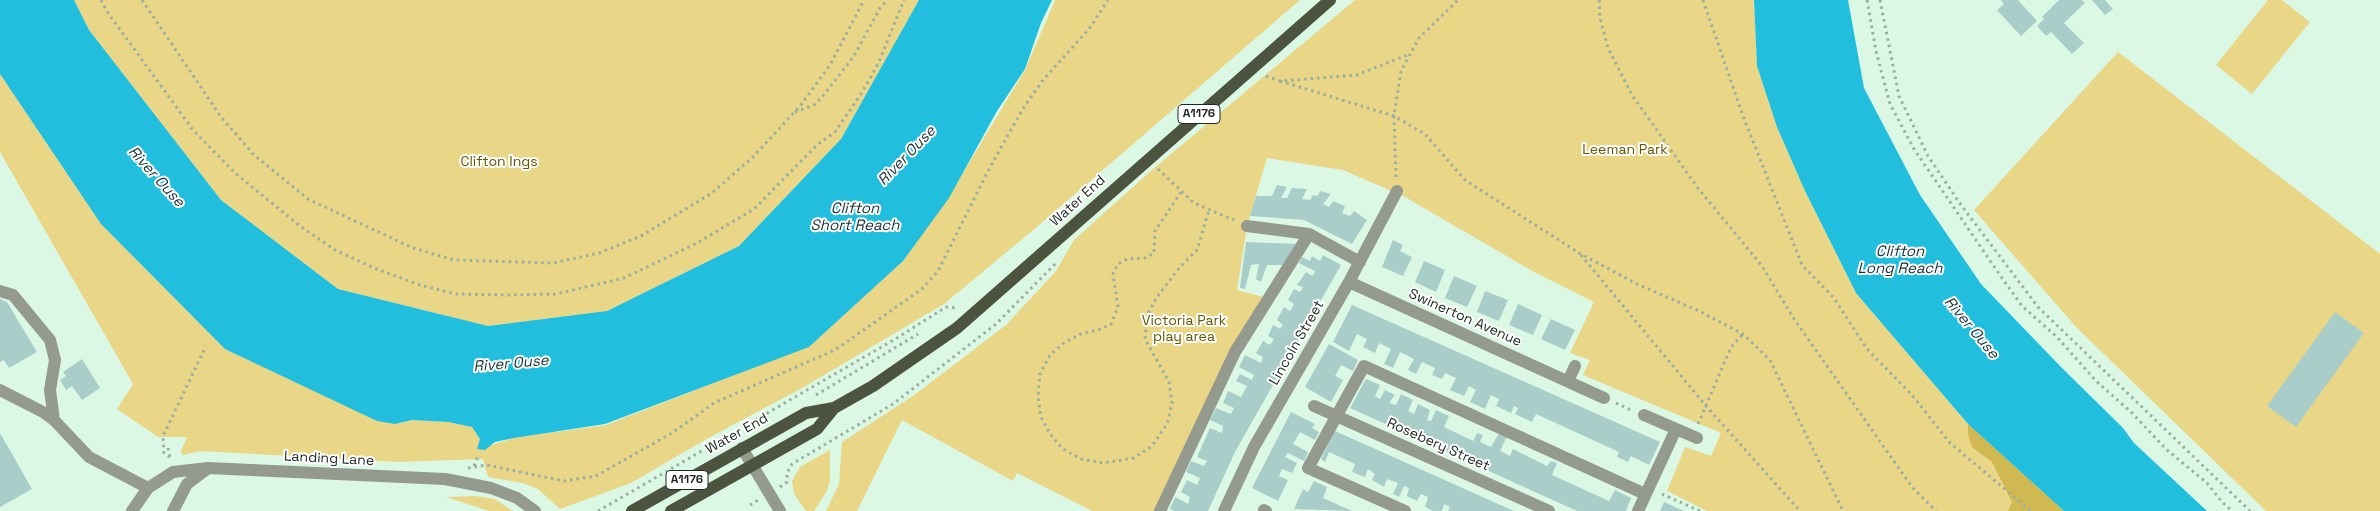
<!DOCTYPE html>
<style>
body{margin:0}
canvas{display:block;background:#dbf8e4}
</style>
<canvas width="2380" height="511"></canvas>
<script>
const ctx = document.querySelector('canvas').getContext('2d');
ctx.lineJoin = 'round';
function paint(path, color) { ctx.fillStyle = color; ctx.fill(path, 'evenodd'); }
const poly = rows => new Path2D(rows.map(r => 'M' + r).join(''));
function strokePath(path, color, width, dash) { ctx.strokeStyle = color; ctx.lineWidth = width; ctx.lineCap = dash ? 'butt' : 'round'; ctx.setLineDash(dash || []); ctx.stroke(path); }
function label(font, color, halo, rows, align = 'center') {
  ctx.font = font + ' "Space Grotesk",sans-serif'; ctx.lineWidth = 4; ctx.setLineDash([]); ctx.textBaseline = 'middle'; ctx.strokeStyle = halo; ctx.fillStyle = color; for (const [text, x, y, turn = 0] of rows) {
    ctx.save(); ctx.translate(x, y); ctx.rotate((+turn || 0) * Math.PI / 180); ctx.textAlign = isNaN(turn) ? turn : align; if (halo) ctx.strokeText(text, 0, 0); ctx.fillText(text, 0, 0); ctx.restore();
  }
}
paint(poly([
 [74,0,919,0,841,139,739,246,607,311,488,326,338,289,221,200,89,30],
 [1055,0,1300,0,1038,226,944,304,804,387,712,436,631,483,560,509,538,489,523,483,488,477,483,459,397,462,201,451,182,455,181,451,187,437,158,437,117,409,133,384,0,152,0,74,101,224,225,349,395,424,412,420,448,422,473,427,480,439,488,446,514,438,606,425,811,345,903,261,958,181,1025,70],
 [1355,0,1754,0,1757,66,1777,127,1805,191,1856,293,1968,424,2064,511,1707,511,1667,491,1685,447,1711,456,1721,433,1583,375,1590,360,1570,353,1594,302,1534,272,1405,197,1343,170,1267,158,1247,226,1237,290,1263,297,1155,511,1092,511,1017,473,1013,481,902,420,857,511,826,511,839,484,842,442,913,396,1006,325,1056,271,1074,240,1153,169],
 [2268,0,2282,0,2310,22,2252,94,2216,65],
 [2118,52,2380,254,2380,511,2266,511,2077,328,1974,210],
 [830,450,830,480,827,491,814,511,806,511,794,494,792,481,800,467],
 [475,496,495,499,513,511,489,511,446,497]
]), '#e9d687');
paint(poly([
 [1968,424,2064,511,2008,511,2012,502,1992,462,1972,447,1968,435]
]), '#d1b951');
paint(poly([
 [0,0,74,0,89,30,221,200,338,289,488,326,607,311,739,246,841,139,919,0,1052,0,1041,23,1025,69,997,111,949,198,903,261,809,347,605,424,514,438,495,442,485,450,477,449,480,439,472,427,448,422,412,420,395,424,377,421,225,349,101,224,0,74],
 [1754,0,1848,0,1864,88,1920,195,1981,284,2061,367,2123,428,2134,443,2207,511,2064,511,1968,424,1856,293,1805,191,1777,127,1757,66]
]), '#21bedd');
paint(poly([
 [2001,0,2018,0,2037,21,2021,36,1997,10,2004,4],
 [2059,0,2082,0,2085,3,2064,23,2084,43,2072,54,2051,32,2046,36,2037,26,2044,19,2042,17],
 [2092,0,2105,0,2113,9,2105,15],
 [1277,185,1287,187,1281,198,1287,198,1292,188,1307,189,1302,199,1310,200,1313,195,1318,196,1320,191,1331,194,1323,204,1329,207,1333,201,1345,206,1342,213,1350,216,1354,211,1367,220,1352,244,1304,220,1250,216,1256,196,1272,196],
 [1393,240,1403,245,1400,251,1412,257,1403,276,1382,267],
 [1246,242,1299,244,1284,265,1267,265,1261,282,1256,279,1259,264,1251,265,1245,289,1240,288],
 [1323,255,1341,265,1235,452,1208,511,1175,511,1170,509,1175,497,1188,504,1190,497,1181,492,1187,480,1197,485,1200,478,1186,472,1191,461,1204,466,1207,461,1197,457,1210,428,1222,433,1223,426,1210,420,1216,408,1231,414,1234,408,1223,403,1228,391,1241,397,1247,386,1236,381,1240,374,1252,380,1254,375,1239,367,1245,355,1261,363,1263,357,1256,353,1263,341,1270,345,1274,339,1268,336,1273,325,1280,329,1283,325,1277,320,1284,307,1290,311,1294,304,1288,300,1294,289,1300,292,1303,287,1297,285,1306,272,1313,276,1315,271,1299,263,1302,257,1310,261,1312,256,1320,261],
 [1424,261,1445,270,1436,292,1415,282],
 [1454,276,1477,286,1467,307,1445,298],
 [1485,291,1508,300,1499,321,1477,312],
 [0,299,7,302,37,352,9,368,4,360,0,362],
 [1518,304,1542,315,1533,335,1509,325],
 [1352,305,1660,442,1649,465,1631,456,1628,462,1617,457,1619,452,1536,414,1532,422,1515,414,1518,408,1514,406,1511,413,1496,406,1499,399,1491,395,1485,409,1470,402,1476,390,1469,386,1464,396,1450,390,1456,378,1445,373,1442,379,1432,375,1435,368,1422,362,1416,374,1408,370,1414,359,1400,352,1393,368,1384,364,1391,349,1379,343,1375,353,1363,347,1367,339,1357,334,1349,351,1333,342],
 [2335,312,2364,333,2296,427,2267,406],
 [1551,319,1575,330,1565,350,1541,339],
 [1329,344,1358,360,1353,371,1341,365,1335,376,1343,380,1331,402,1305,387],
 [82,359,100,388,82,400,72,386,66,390,60,380,66,376,63,372],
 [1366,379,1380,385,1375,396,1380,399,1385,390,1395,395,1389,403,1396,405,1401,394,1413,400,1408,411,1414,414,1418,404,1430,410,1427,420,1431,421,1436,410,1449,416,1444,427,1473,441,1477,433,1483,435,1480,442,1491,447,1499,433,1507,436,1500,451,1510,456,1513,449,1547,466,1551,461,1557,463,1552,475,1609,501,1615,490,1631,498,1626,511,1577,511,1350,408],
 [1291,412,1315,424,1312,428,1319,432,1315,440,1300,432,1293,444,1308,452,1304,461,1288,453,1285,457,1297,463,1292,473,1282,469,1279,476,1288,480,1278,501,1252,488],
 [1335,431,1514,511,1448,511,1450,507,1444,504,1442,511,1433,511,1425,507,1428,497,1421,494,1417,501,1407,496,1409,488,1404,486,1399,497,1393,494,1398,483,1387,479,1384,487,1372,480,1375,474,1368,469,1365,477,1352,472,1355,464,1329,452,1325,462,1321,459],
 [0,433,32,489,0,507],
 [1314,481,1327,487,1323,498,1352,511,1294,509,1303,489,1308,492],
 [1664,502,1684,511,1660,511]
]), '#a9cec9');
strokePath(poly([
 [101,0,108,13,193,130,235,173,300,226,335,250,374,268,420,285,456,294,509,295,556,294,624,278,697,243,754,209,817,145,835,132,861,94,878,64,904,0],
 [142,0,221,117,254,155,308,199,413,248,454,260,553,263,599,253,641,236,712,193,754,156,800,106,830,65,864,0],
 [1599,0,1600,18,1608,48,1632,95,1697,187,1762,266,1794,319,1912,487,1936,511],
 [1703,0,1743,116,1802,265,1834,298,1867,349,1912,395,1950,443,2031,511],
 [1867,0,1876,51,1890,104,1914,149,1995,268,2022,306,2057,337,2096,381,2131,412,2167,450,2207,483,2222,502,2232,511],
 [1880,0,1899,96,1928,156,1961,205,2038,307,2250,511],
 [1266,76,1280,81,1357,75,1410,54],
 [1280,81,1394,116,1425,134,1465,180,1579,253,1637,284,1699,311,1743,334,1770,360,1843,511],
 [795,112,814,105,823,96,854,56,880,8,887,0],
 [1158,169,1194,203,1234,220],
 [1396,177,1394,116,1401,71,1419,38,1458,0],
 [1181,192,1155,231,1154,253,1145,258,1127,259,1118,264,1113,274,1118,307,1111,324,1101,329,1081,334,1065,342,1050,355,1040,374,1038,396,1041,417,1050,434,1063,449,1081,459,1103,463,1134,458,1152,446,1167,424,1172,403,1169,382,1145,339,1147,315,1157,297,1180,267,1197,250,1209,210],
 [1581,255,1706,406,1800,511],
 [816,395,918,334],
 [1616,403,1631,410],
 [1698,424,1731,347,1743,334],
 [168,448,170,457],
 [170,457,164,453,163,436,206,346],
 [474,466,479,454],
 [468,468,487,465,564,481,596,476,672,433,714,403,835,350,922,289,938,271,988,171,1022,110,1043,80,1089,29,1108,0],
 [780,487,787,482,787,473,792,464,893,404,996,324,1056,263],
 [1662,494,1700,511],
 [750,505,758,500],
 [598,511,897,338,946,307,958,308]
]), '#99afa0', 3, [2.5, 4]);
strokePath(poly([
 [1247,226,1309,234,1360,262],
 [1349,282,1604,398],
 [0,291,13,295,50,340,55,360,50,390,54,420],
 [1568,381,1575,366],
 [0,390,43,412,54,420,89,457,148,488],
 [1314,406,1549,511],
 [1644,415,1697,438],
 [742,448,780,511],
 [1264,510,1266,511],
 [132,511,148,488,173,472,208,468,445,479,491,488,517,498,535,511],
 [173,511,187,484,207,469],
 [1160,511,1235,352,1309,234],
 [1224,511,1254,447,1349,282,1397,191],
 [1405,511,1308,468,1364,366,1645,494],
 [1638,511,1676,429]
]), '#959a8e', 12);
strokePath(poly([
 [632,511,806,413,834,408,873,386,957,328,1330,0],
 [671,511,817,429,834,408]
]), '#4c5440', 12);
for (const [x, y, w] of [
 [1199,114,42],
 [687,480,42]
]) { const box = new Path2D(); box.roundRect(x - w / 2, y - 9.5, w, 19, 4); ctx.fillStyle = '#fff'; ctx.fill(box); strokePath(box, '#1c271f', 1); }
label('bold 12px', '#1c271f', null, [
 ["A1176",1199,114],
 ["A1176",687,480]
]);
label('14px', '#675702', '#fff', [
 ["Leeman Park",1625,150],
 ["Clifton Ings",499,162],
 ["Victoria Park",1184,321],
 ["play area",1184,337]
]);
label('14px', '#1c271f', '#fff', [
 ["Water End",1078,201,-42],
 ["Swinerton Avenue",1465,318,24],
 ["Lincoln Street",1297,343,-60],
 ["Water End",737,434,-29],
 ["Rosebery Street",1438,445,24],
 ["Landing Lane",329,459,3]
]);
label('italic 15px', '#183036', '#fff', [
 ["River Ouse",907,156,-46],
 ["River Ouse",156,177,48],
 ["Clifton",855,209],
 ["Short Reach",855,226],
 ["Clifton",1900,252],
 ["Long Reach",1900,269],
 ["River Ouse",1971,328,50],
 ["River Ouse",511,364,-5]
]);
</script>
